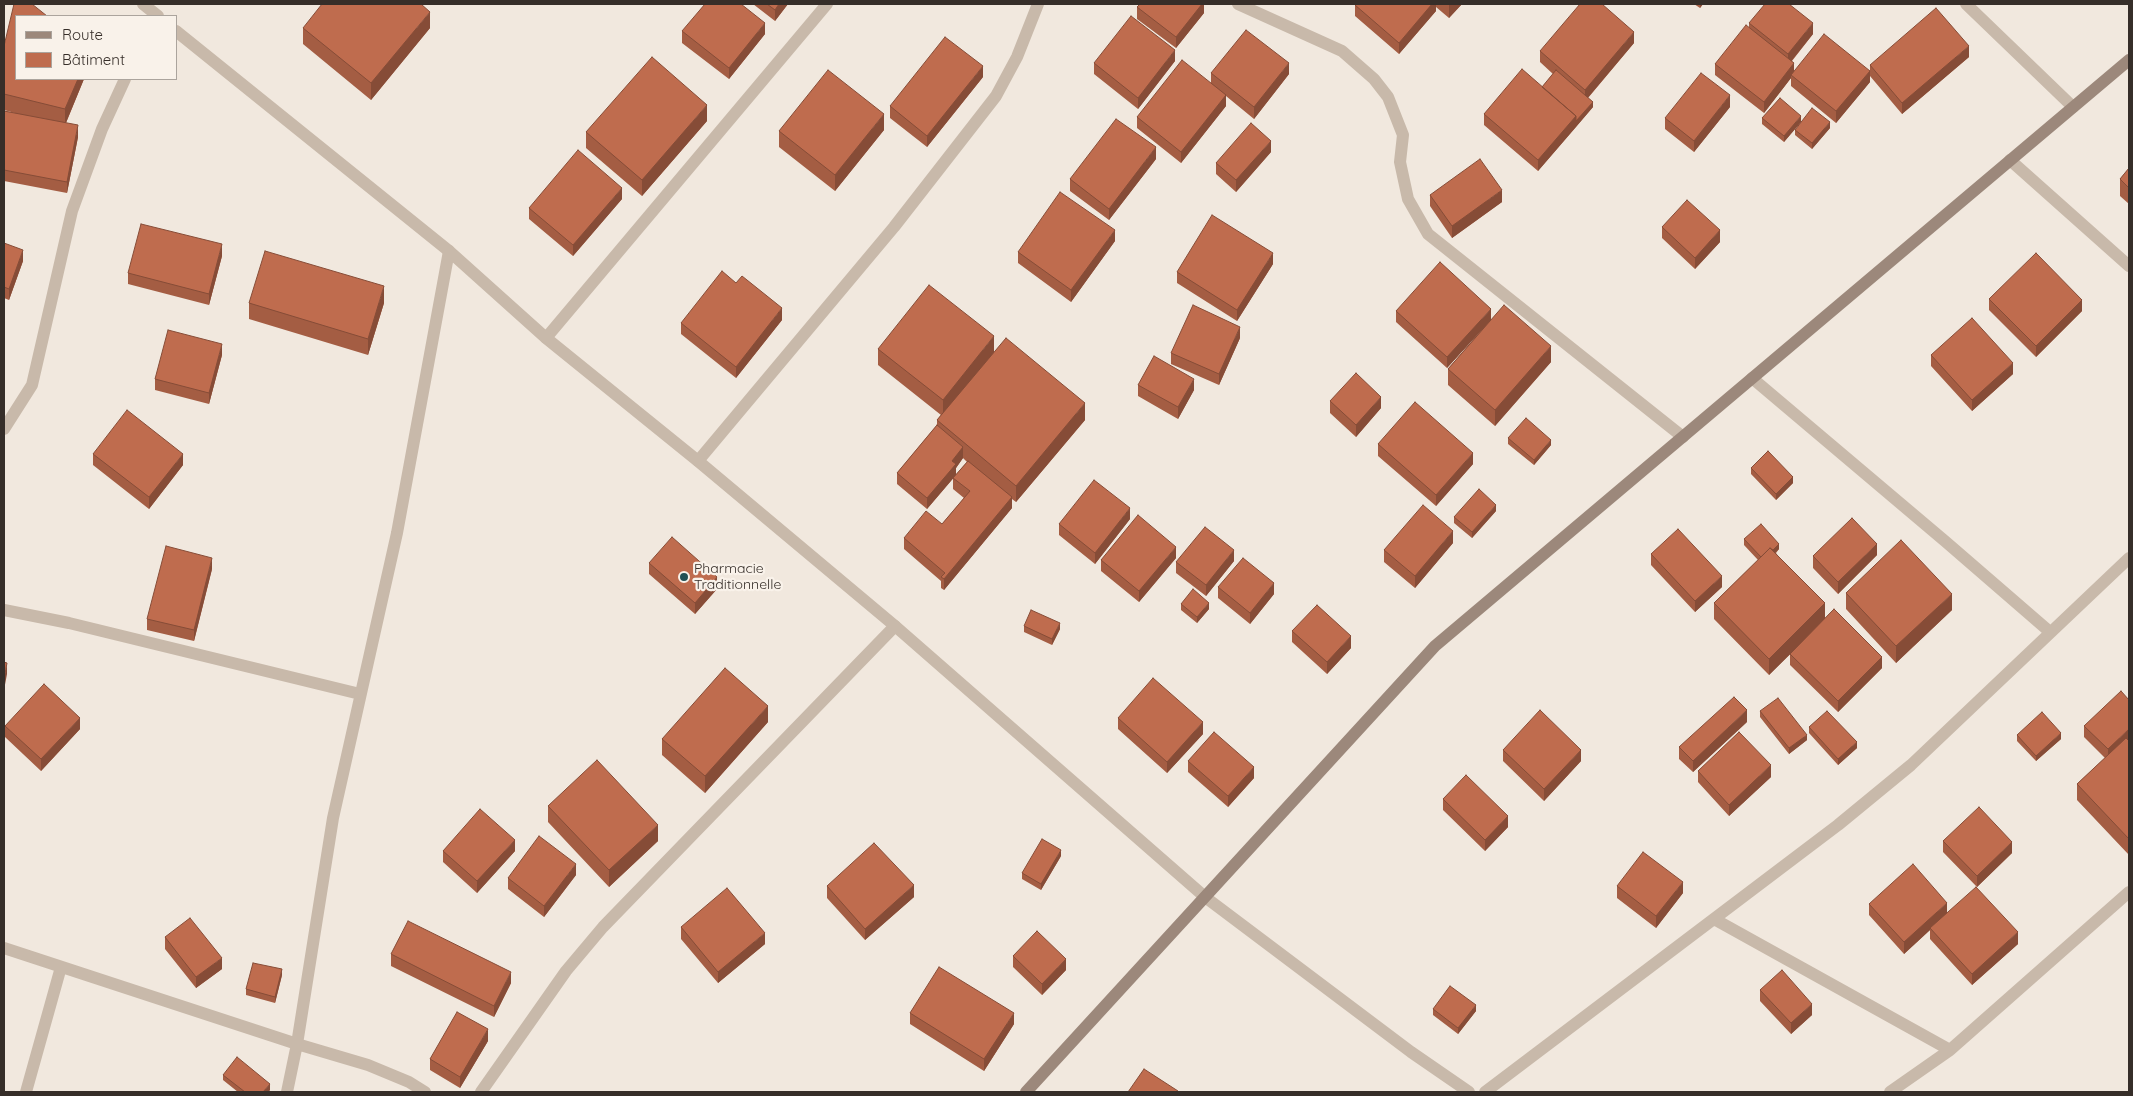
<!DOCTYPE html>
<meta charset="utf-8">
<style>
body{margin:0}
#map{position:relative;width:2133px;height:1096px;overflow:hidden;background:#f1e8de;font-family:Quicksand,sans-serif}
canvas{display:block}
.frame{position:absolute;inset:0;border:5px solid #362e29;pointer-events:none}
.legend{position:absolute;left:15px;top:15px;width:162px;height:65px;box-sizing:border-box;background:#f9f2ea;border:1px solid #aba49d;margin:0;padding:6px 9px;list-style:none;font-size:15px;color:#362e29}
.legend li{display:flex;align-items:center;gap:10px;height:25px}
.legend b{width:25px;border:1px solid #aba49d}
</style>
<div id="map">
<canvas width="2133" height="1096"></canvas>
<div class="frame"></div>
<ul class="legend">
<li><b style="height:6px;background:#9c887b"></b>Route</li>
<li><b style="height:14px;background:#bf6c4e"></b>Bâtiment</li>
</ul>
</div>
<script>
const ctx = document.querySelector('canvas').getContext('2d');
ctx.lineJoin = 'round';
const poly = rows => new Path2D(rows.map(r => 'M' + r).join(''));
function strokePath(path, color, width, dash) { ctx.strokeStyle = color; ctx.lineWidth = width; ctx.lineCap = dash ? 'butt' : 'round'; ctx.setLineDash(dash || []); ctx.stroke(path); }
function paint(path, color) { ctx.fillStyle = color; ctx.fill(path, 'evenodd'); }
function label(font, color, halo, rows, align = 'center') {
  ctx.font = font + ' Quicksand,sans-serif'; ctx.lineWidth = 4.5; ctx.setLineDash([]); ctx.textBaseline = 'middle'; ctx.strokeStyle = halo; ctx.fillStyle = color; for (const [text, x, y, turn = 0] of rows) {
    ctx.save(); ctx.translate(x, y); ctx.rotate((+turn || 0) * Math.PI / 180); ctx.textAlign = isNaN(turn) ? turn : align; if (halo) ctx.strokeText(text, 0, 0); ctx.fillText(text, 0, 0); ctx.restore();
  }
}
strokePath(poly([
 [1238,4,1342,51,1374,79,1388,97,1403,135,1400,162,1408,199,1428,234,1683,437],
 [1966,4,2073,107],
 [2010,160,2129,266],
 [546,338,827,4],
 [1752,378,1946,542,2050,632],
 [4,429,32,385,72,211,102,129,125,79],
 [698,461,894,227,996,96,1017,57,1038,4],
 [4,610,69,623,360,694],
 [1714,919,1950,1050],
 [4,948,297,1044,368,1065,409,1082,425,1092],
 [26,1092,61,967],
 [287,1092,297,1044,333,818,397,533,449,251],
 [481,1092,566,971,603,927,895,626],
 [1485,1092,1838,825,1911,765,2129,558],
 [1890,1092,1950,1050,2129,892]
]), '#c8b9aa', 12);
strokePath(poly([
 [143,4,158,16],
 [176,31,449,251,546,338,698,461,895,626,1205,897,1411,1052,1469,1092]
]), '#c8b9aa', 12);
strokePath(poly([
 [1026,1092,1435,646,2129,60]
]), '#9c887b', 12);
paint(poly([
 [753,4,788,4,775,21],
 [1204,4,1204,13,1176,48,1137,19,1137,7],
 [1355,4,1462,4,1449,18,1436,7,1436,11,1399,54,1355,16],
 [1694,4,1703,4,1700,8],
 [1749,23,1813,34,1792,61,1794,71,1870,71,1870,65,1969,57,1902,114,1870,76,1870,82,1836,123,1791,86,1791,78,1764,113,1715,75,1715,64,1749,28],
 [303,28,430,28,371,100,303,44],
 [682,31,765,34,729,79,682,43],
 [1634,43,1588,98,1593,107,1538,171,1484,125,1484,114,1542,87,1553,74,1540,62,1540,51],
 [4,46,16,79,84,79,66,123,78,137,67,193,4,181,4,111,15,113,4,110],
 [1175,61,1138,109,1094,74,1094,63],
 [1211,73,1289,74,1254,119,1226,96,1226,106,1181,163,1137,128,1137,117,1211,83],
 [983,77,927,147,890,118,890,106],
 [1730,107,1694,152,1665,129,1665,118],
 [1762,118,1801,122,1784,142,1762,124],
 [707,121,642,196,586,148,586,132],
 [1830,128,1812,149,1795,135,1795,130],
 [884,130,835,191,779,147,779,131],
 [1271,152,1236,192,1216,174,1216,163],
 [1156,159,1109,220,1070,191,1070,179],
 [2129,168,2129,204,2120,196,2120,179],
 [1430,195,1502,202,1452,238,1430,206],
 [622,199,573,256,529,219,529,208],
 [1662,227,1720,242,1695,269,1662,238],
 [1115,241,1071,302,1018,263,1018,252],
 [4,243,23,261,9,300,4,298],
 [222,256,209,305,128,284,128,273],
 [1273,264,1237,321,1177,283,1177,272],
 [1989,299,2082,311,2036,357,1989,310],
 [249,303,384,303,368,355,249,319],
 [1396,311,1491,320,1551,362,1495,426,1448,385,1448,369,1485,326,1447,368,1396,322],
 [782,320,736,378,681,334,681,323],
 [1240,338,1219,385,1171,364,1171,353],
 [878,349,994,352,1085,420,1016,502,1012,499,1012,508,944,590,941,588,941,581,904,549,904,538,942,524,964,498,953,489,953,478,967,462,963,458,956,468,956,475,927,509,897,484,897,473,937,425,937,420,941,415,878,365],
 [222,355,209,404,155,390,155,379],
 [1931,355,2013,374,1972,411,1931,366],
 [1138,385,1194,390,1178,419,1138,396],
 [1330,401,1381,408,1356,437,1330,413],
 [1508,438,1551,445,1534,465,1508,444],
 [1378,444,1473,464,1436,506,1378,456],
 [93,454,183,465,149,509,93,465],
 [1751,468,1793,483,1776,500,1751,474],
 [1496,511,1472,538,1454,523,1454,517],
 [1130,519,1095,564,1059,535,1059,524],
 [1744,539,1779,549,1776,553,1825,619,1882,668,1838,712,1790,665,1790,654,1769,675,1714,619,1714,603,1758,560,1744,545],
 [1453,543,1415,588,1384,562,1384,550],
 [1651,554,1722,587,1695,612,1651,565],
 [1877,555,1838,594,1813,568,1813,556],
 [1176,558,1139,602,1101,571,1101,560],
 [1234,561,1206,596,1176,573,1176,562],
 [649,563,717,589,695,614,649,574],
 [212,569,194,641,147,630,147,619],
 [1218,587,1274,594,1250,624,1218,598],
 [1846,593,1952,610,1896,663,1846,609],
 [1181,604,1209,609,1197,623,1181,610],
 [1024,626,1060,629,1052,645,1024,632],
 [1292,631,1351,648,1327,674,1292,642],
 [1760,711,1807,740,1789,754,1760,717],
 [1118,718,1203,734,1167,773,1118,729],
 [768,722,705,793,662,755,662,739],
 [1747,722,1693,772,1679,759,1679,747],
 [5,726,80,729,41,771,5,737],
 [2084,726,2129,741,2129,855,2077,800,2077,784,2105,758,2084,737],
 [1809,727,1857,748,1838,765,1809,733],
 [2017,735,2061,739,2036,761,2017,741],
 [1503,750,1581,761,1544,801,1503,761],
 [1188,761,1254,778,1228,807,1188,772],
 [1698,771,1771,777,1729,816,1698,782],
 [1443,799,1508,827,1485,851,1443,810],
 [548,806,658,841,609,887,548,822],
 [1943,841,2012,853,1977,887,1943,852],
 [443,851,515,851,477,893,443,862],
 [1061,856,1041,890,1022,879,1022,873],
 [576,875,544,917,508,889,508,878],
 [827,886,914,897,865,940,827,898],
 [1617,886,1683,893,1656,928,1617,898],
 [1869,904,1947,913,2018,944,1972,985,1930,939,1930,930,1904,954,1869,915],
 [681,927,765,944,718,983,681,939],
 [165,937,222,969,196,988,165,949],
 [391,954,511,983,494,1017,391,966],
 [1013,956,1066,970,1042,995,1013,967],
 [282,975,275,1003,246,995,246,989],
 [1760,990,1812,1015,1791,1034,1760,1001],
 [1433,1009,1476,1011,1458,1034,1433,1015],
 [910,1013,1014,1024,984,1071,910,1024],
 [488,1041,460,1088,430,1070,430,1059],
 [223,1075,270,1090,268,1092,238,1092,223,1080]
]), '#a45d43');
paint(poly([
 [779,4,788,4,775,21,775,10],
 [1202,4,1204,4,1204,13,1176,48,1176,37],
 [1432,4,1436,4,1436,11,1399,54,1399,43],
 [1449,4,1462,4,1449,18],
 [1700,4,1703,4,1700,8],
 [430,12,430,28,371,100,371,83],
 [765,23,765,34,729,79,729,68],
 [1813,23,1813,34,1788,65,1788,54],
 [1634,32,1634,43,1585,101,1585,90],
 [1969,46,1969,57,1902,114,1902,103],
 [1175,50,1175,61,1138,109,1138,98],
 [1289,63,1289,74,1254,119,1254,107],
 [1794,63,1794,74,1791,75,1791,78,1764,113,1764,102],
 [983,66,983,77,927,147,927,136],
 [1870,71,1870,82,1836,123,1836,111],
 [78,79,84,79,65,125,65,109],
 [1226,95,1226,106,1181,163,1181,152],
 [1730,95,1730,107,1694,152,1694,141],
 [1593,102,1593,107,1576,127,1576,121],
 [707,105,707,121,642,196,642,180],
 [884,114,884,130,835,191,835,175],
 [1576,116,1576,127,1538,171,1538,160],
 [1801,116,1801,122,1784,142,1784,136],
 [1830,122,1830,128,1812,149,1812,143],
 [78,125,78,137,67,193,67,182],
 [1271,141,1271,152,1236,192,1236,180],
 [1156,147,1156,159,1109,220,1109,209],
 [622,188,622,199,573,256,573,245],
 [1502,190,1502,202,1452,238,1452,226],
 [1115,230,1115,241,1071,302,1071,290],
 [1720,230,1720,242,1695,269,1695,258],
 [222,244,222,256,209,305,209,294],
 [23,250,23,261,9,300,9,289],
 [1273,253,1273,264,1237,321,1237,310],
 [384,286,384,303,368,355,368,339],
 [2082,300,2082,311,2036,357,2036,346],
 [782,308,782,320,736,378,736,367],
 [1491,309,1491,320,1447,368,1447,357],
 [1240,327,1240,338,1219,385,1219,374],
 [994,336,994,352,943,416,943,400],
 [222,344,222,355,209,404,209,393],
 [1551,346,1551,362,1495,426,1495,410],
 [2013,363,2013,374,1972,411,1972,400],
 [1194,379,1194,390,1178,419,1178,407],
 [1381,397,1381,408,1356,437,1356,425],
 [1085,403,1085,420,1016,502,1016,486],
 [1551,440,1551,445,1534,465,1534,460],
 [963,447,963,458,956,468,956,475,927,509,927,498,952,461],
 [1473,453,1473,464,1436,506,1436,495],
 [183,454,183,465,149,509,149,497],
 [1793,477,1793,483,1776,500,1776,494],
 [1012,497,1012,508,944,590,944,579],
 [1496,505,1496,511,1472,538,1472,532],
 [1130,508,1130,519,1095,564,1095,553],
 [1453,531,1453,543,1415,588,1415,576],
 [1779,544,1779,549,1763,565,1763,559],
 [1877,544,1877,555,1838,594,1838,582],
 [1176,547,1176,558,1139,602,1139,591],
 [1234,550,1234,561,1206,596,1206,585],
 [212,558,212,569,194,641,194,630],
 [1722,576,1722,587,1695,612,1695,601],
 [717,577,717,589,695,614,695,603],
 [1274,583,1274,594,1250,624,1250,613],
 [1952,594,1952,610,1896,663,1896,646],
 [1209,603,1209,609,1197,623,1197,617],
 [1825,603,1825,620,1769,675,1769,659],
 [1060,623,1060,629,1052,645,1052,639],
 [1351,636,1351,648,1327,674,1327,662],
 [1882,657,1882,668,1838,712,1838,701],
 [7,663,7,674,4,690,4,679],
 [768,706,768,722,705,793,705,776],
 [1747,710,1747,722,1693,772,1693,761],
 [80,718,80,729,41,771,41,759],
 [1203,722,1203,734,1167,773,1167,762],
 [2129,729,2129,740,2108,761,2108,749],
 [2061,733,2061,739,2036,761,2036,756],
 [1807,735,1807,740,1789,754,1789,748],
 [1857,742,1857,748,1838,765,1838,759],
 [1581,750,1581,761,1544,801,1544,789],
 [1771,765,1771,777,1729,816,1729,805],
 [1254,767,1254,778,1228,807,1228,796],
 [1508,816,1508,827,1485,851,1485,840],
 [658,825,658,841,609,887,609,870],
 [515,840,515,851,477,893,477,881],
 [2012,842,2012,853,1977,887,1977,876],
 [1061,850,1061,856,1041,890,1041,884],
 [576,864,576,875,544,917,544,906],
 [1683,882,1683,893,1656,928,1656,916],
 [914,885,914,897,865,940,865,929],
 [1947,903,1947,914,1930,928,1930,930,1904,954,1904,942],
 [2018,932,2018,944,1972,985,1972,974],
 [765,933,765,944,718,983,718,972],
 [222,958,222,969,196,988,196,977],
 [1066,959,1066,970,1042,995,1042,984],
 [282,969,282,975,275,1003,275,997],
 [511,972,511,983,494,1017,494,1006],
 [1812,1004,1812,1015,1791,1034,1791,1023],
 [1476,1005,1476,1011,1458,1034,1458,1028],
 [1014,1013,1014,1024,984,1071,984,1059],
 [488,1029,488,1041,460,1088,460,1077],
 [270,1084,270,1090,268,1092,263,1092]
]), '#864c37');
const building = poly([
 [14,4,32,4,47,16,16,16,16,79,78,79,65,109,4,94,4,46,14,4],
 [322,4,421,4,430,12,371,83,303,28,322,4],
 [705,4,741,4,765,23,729,68,682,31,705,4],
 [767,4,779,4,775,10,767,4],
 [1140,4,1202,4,1176,37,1137,7,1140,4],
 [1355,4,1432,4,1399,43,1355,5,1355,4],
 [1580,4,1602,4,1634,32,1585,90,1540,51,1580,4],
 [1765,4,1789,4,1813,23,1788,54,1749,23,1765,4],
 [1936,8,1969,46,1902,103,1870,65,1936,8],
 [1131,16,1175,50,1138,98,1094,63,1131,16],
 [1746,25,1794,63,1764,102,1715,64,1746,25],
 [1246,30,1289,63,1254,107,1211,73,1246,30],
 [1824,34,1870,71,1836,111,1791,75,1824,34],
 [945,37,983,66,927,136,890,106,945,37],
 [652,57,707,105,642,180,586,132,652,57],
 [1182,60,1226,95,1181,152,1137,117,1182,60],
 [1522,69,1576,116,1538,160,1484,114,1522,69],
 [828,70,884,114,835,175,779,131,828,70],
 [1556,70,1593,102,1576,121,1576,116,1542,87,1556,70],
 [1701,73,1730,95,1694,141,1665,118,1701,73],
 [1780,98,1801,116,1784,136,1762,118,1780,98],
 [1812,108,1830,122,1812,143,1795,130,1812,108],
 [4,111,78,125,67,182,4,170,4,111],
 [1116,119,1156,147,1109,209,1070,179,1116,119],
 [1251,123,1271,141,1236,180,1216,163,1251,123],
 [578,150,622,188,573,245,529,208,578,150],
 [1480,159,1502,190,1452,226,1430,195,1480,159],
 [2129,168,2129,188,2120,179,2129,168],
 [1060,192,1115,230,1071,290,1018,252,1060,192],
 [1687,200,1720,230,1695,258,1662,227,1687,200],
 [1212,215,1273,253,1237,310,1177,272,1212,215],
 [141,224,222,244,209,294,128,273,141,224],
 [4,243,23,250,9,289,4,287,4,243],
 [265,251,384,286,368,339,249,303,265,251],
 [2036,253,2082,300,2036,346,1989,299,2036,253],
 [1440,262,1491,309,1447,357,1396,311,1440,262],
 [722,271,736,283,742,276,782,308,736,367,681,323,722,271],
 [929,285,994,336,943,400,878,349,929,285],
 [1193,305,1240,327,1219,374,1171,353,1193,305],
 [1504,305,1551,346,1495,410,1448,369,1504,305],
 [1972,318,2013,363,1972,400,1931,355,1972,318],
 [168,330,222,344,209,393,155,379,168,330],
 [1006,338,1085,403,1016,486,937,420,1006,338],
 [1154,356,1194,379,1178,407,1138,385,1154,356],
 [1356,373,1381,397,1356,425,1330,401,1356,373],
 [1415,402,1473,453,1436,495,1378,444,1415,402],
 [127,410,183,454,149,497,93,454,127,410],
 [1526,418,1551,440,1534,460,1508,438,1526,418],
 [937,425,963,447,952,461,956,464,927,498,897,473,937,425],
 [1768,451,1793,477,1776,494,1751,468,1768,451],
 [968,461,1012,497,944,579,941,577,945,573,904,538,926,511,942,524,970,491,953,478,968,461],
 [1094,480,1130,508,1095,553,1059,524,1094,480],
 [1479,489,1496,505,1472,532,1454,517,1479,489],
 [1423,505,1453,531,1415,576,1384,550,1423,505],
 [1138,515,1176,547,1139,591,1101,560,1138,515],
 [1852,518,1877,544,1838,582,1813,556,1852,518],
 [1761,524,1779,544,1773,550,1770,548,1761,557,1744,539,1761,524],
 [1205,527,1234,550,1206,585,1176,562,1205,527],
 [1678,529,1722,576,1695,601,1651,554,1678,529],
 [672,537,717,577,695,603,649,563,672,537],
 [1901,540,1952,594,1896,646,1846,593,1901,540],
 [166,546,212,558,194,630,147,619,166,546],
 [1770,548,1825,603,1769,659,1714,603,1770,548],
 [1243,558,1274,583,1250,613,1218,587,1243,558],
 [1193,589,1209,603,1197,617,1181,604,1193,589],
 [1317,605,1351,636,1327,662,1292,631,1317,605],
 [1834,609,1882,657,1838,701,1790,654,1834,609],
 [1031,610,1060,623,1052,639,1024,626,1031,610],
 [4,662,7,663,4,679,4,662],
 [725,668,768,706,705,776,662,739,725,668],
 [1153,678,1203,722,1167,762,1118,718,1153,678],
 [44,684,80,718,41,759,5,726,44,684],
 [2121,691,2129,700,2129,729,2108,749,2084,726,2121,691],
 [1734,697,1747,710,1693,761,1679,747,1734,697],
 [1778,698,1807,735,1789,748,1760,711,1778,698],
 [1540,710,1581,750,1544,789,1503,750,1540,710],
 [1827,711,1857,742,1838,759,1809,727,1827,711],
 [2042,712,2061,733,2036,756,2017,735,2042,712],
 [1214,732,1254,767,1228,796,1188,761,1214,732],
 [1739,732,1771,765,1729,805,1698,771,1739,732],
 [2126,738,2129,741,2129,839,2077,784,2126,738],
 [597,760,658,825,609,870,548,806,597,760],
 [1466,775,1508,816,1485,840,1443,799,1466,775],
 [1979,807,2012,842,1977,876,1943,841,1979,807],
 [480,809,515,840,477,881,443,851,480,809],
 [539,836,576,864,544,906,508,878,539,836],
 [1042,839,1061,850,1041,884,1022,873,1042,839],
 [874,843,914,885,865,929,827,886,874,843],
 [1643,852,1683,882,1656,916,1617,886,1643,852],
 [1913,864,1947,903,1904,942,1869,904,1913,864],
 [1976,887,2018,932,1972,974,1930,928,1976,887],
 [727,888,765,933,718,972,681,927,727,888],
 [190,918,222,958,196,977,165,937,190,918],
 [408,921,511,972,494,1006,391,954,408,921],
 [1037,931,1066,959,1042,984,1013,956,1037,931],
 [253,963,282,969,275,997,246,989,253,963],
 [939,967,1014,1013,984,1059,910,1013,939,967],
 [1782,970,1812,1004,1791,1023,1760,990,1782,970],
 [1450,986,1476,1005,1458,1028,1433,1009,1450,986],
 [457,1012,488,1029,460,1077,430,1059,457,1012],
 [237,1057,270,1084,263,1092,245,1092,223,1075,237,1057],
 [1144,1069,1178,1091,1177,1092,1128,1092,1144,1069]
]);
paint(building, '#bf6c4e');
strokePath(building, '#864c37', 1);
for (const [x, y, r, color] of [
 [684,577,5,"#215055"]
]) { const dot = new Path2D(); dot.arc(x, y, r, 0, 2 * Math.PI); ctx.fillStyle = color; ctx.fill(dot); strokePath(dot, '#f9f2ea', 2); }
label('14px', '#362e29', '#f9f2ea', [
 ["Pharmacie",694,569],
 ["Traditionnelle",694,585]
], 'left');
</script>
